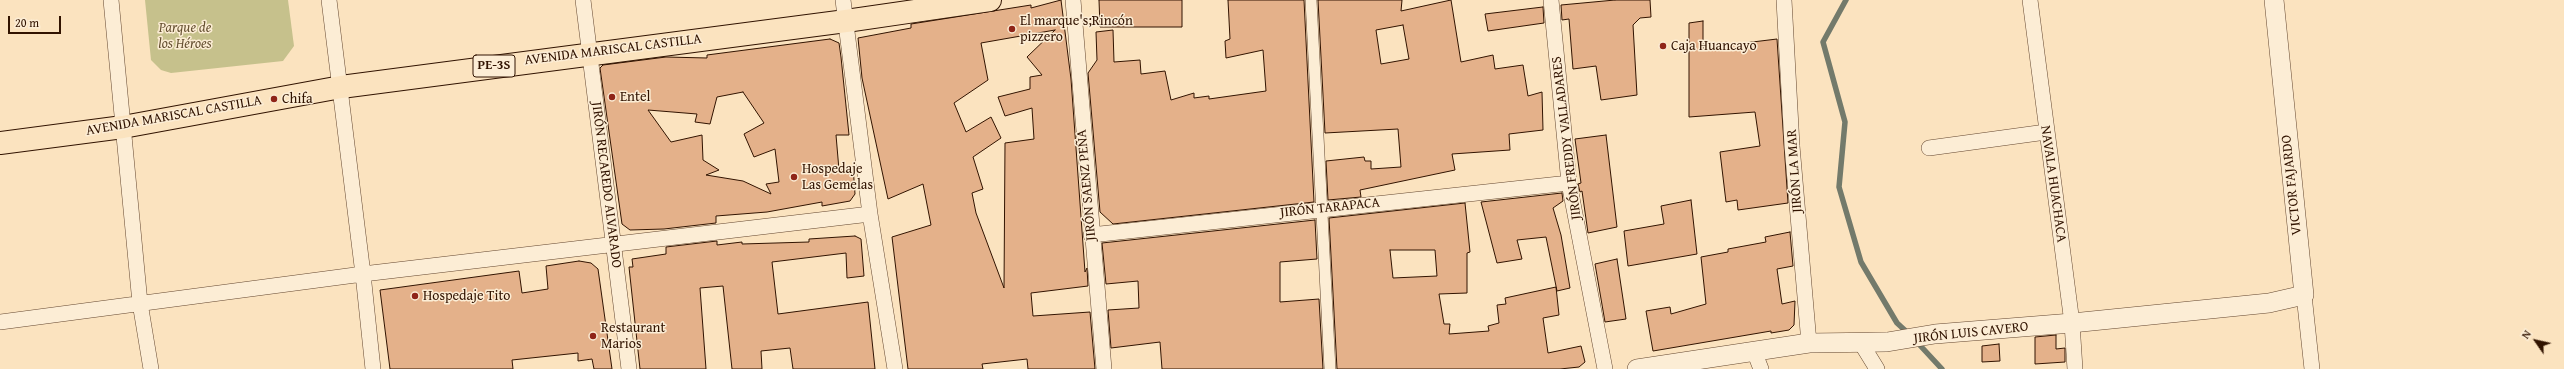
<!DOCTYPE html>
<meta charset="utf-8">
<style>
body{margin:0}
#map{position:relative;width:2564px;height:369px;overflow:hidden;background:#fbe3bf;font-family:"Gentium Book Plus",serif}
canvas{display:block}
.north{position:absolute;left:2516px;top:321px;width:40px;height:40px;-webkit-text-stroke:3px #fcedd5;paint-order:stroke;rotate:304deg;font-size:11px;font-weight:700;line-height:16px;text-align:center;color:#311300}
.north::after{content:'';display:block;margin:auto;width:14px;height:18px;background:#311300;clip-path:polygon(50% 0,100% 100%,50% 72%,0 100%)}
.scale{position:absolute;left:8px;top:16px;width:53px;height:18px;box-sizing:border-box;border:2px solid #311300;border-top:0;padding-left:5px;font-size:12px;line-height:14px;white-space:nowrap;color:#311300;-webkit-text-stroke:3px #fcedd5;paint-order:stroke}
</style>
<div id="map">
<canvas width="2564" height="369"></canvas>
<div class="north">N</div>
<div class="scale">20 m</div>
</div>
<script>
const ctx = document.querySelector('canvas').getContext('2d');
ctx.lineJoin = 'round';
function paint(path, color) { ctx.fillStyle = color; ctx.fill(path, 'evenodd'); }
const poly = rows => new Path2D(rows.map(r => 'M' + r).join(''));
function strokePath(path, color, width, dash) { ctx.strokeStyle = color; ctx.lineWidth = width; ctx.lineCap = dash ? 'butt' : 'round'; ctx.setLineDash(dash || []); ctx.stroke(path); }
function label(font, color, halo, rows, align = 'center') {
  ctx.font = font + ' "Gentium Book Plus",serif'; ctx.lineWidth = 3; ctx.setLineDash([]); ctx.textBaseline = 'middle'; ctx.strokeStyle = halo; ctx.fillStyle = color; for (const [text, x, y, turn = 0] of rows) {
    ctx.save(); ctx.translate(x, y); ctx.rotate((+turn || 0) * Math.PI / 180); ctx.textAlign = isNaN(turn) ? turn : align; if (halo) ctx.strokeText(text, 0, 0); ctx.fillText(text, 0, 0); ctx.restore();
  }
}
paint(poly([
 [145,0,288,0,294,46,283,61,171,73,161,70,151,60]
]), '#c6c18c');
strokePath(poly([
 [1846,0,1823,42,1845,122,1839,187,1861,262,1897,323,1909,334],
 [1916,341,1942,369]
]), '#737a6b', 5.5);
const building = poly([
 [1061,0,1071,79,1085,272,1087,268,1088,286,1031,293,1033,316,1090,312,1095,369,1028,369,1027,359,982,364,983,369,908,369,892,237,931,225,923,184,888,199,862,78,858,38,911,28,911,24,1031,5,1031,8,1061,0],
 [1055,30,1027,57,1042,75,1030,77,1030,89,998,97,1005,116,1032,108,1034,139,1005,143,1004,288,976,213,972,193,983,189,973,157,1001,138,991,117,966,132,954,103,988,80,981,43,1055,30],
 [1099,0,1182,0,1182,27,1100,27,1099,0],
 [1228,0,1304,0,1314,202,1113,224,1100,212,1088,73,1097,60,1096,32,1113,30,1114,62,1140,60,1141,74,1165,71,1171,100,1194,93,1194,98,1209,96,1209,99,1266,91,1263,50,1226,58,1225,41,1230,39,1228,0],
 [1318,0,1402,0,1401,11,1451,0,1461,62,1493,55,1495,69,1523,65,1528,96,1542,92,1543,130,1509,134,1510,150,1452,154,1455,170,1360,190,1361,197,1328,200,1326,161,1364,157,1365,161,1371,161,1371,169,1401,167,1398,129,1325,133,1318,0],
 [1403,25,1409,59,1381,64,1376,30,1403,25],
 [1615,0,1650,0,1651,17,1640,18,1633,25,1637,95,1601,100,1596,66,1573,69,1569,19,1562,20,1561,5,1615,0],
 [1543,7,1544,23,1488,31,1485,14,1543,7],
 [1703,21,1703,48,1777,39,1788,203,1738,210,1737,200,1726,202,1720,152,1760,146,1755,112,1689,117,1689,23,1703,21],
 [830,39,839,43,841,57,849,135,836,135,839,170,853,166,855,194,850,201,822,206,822,202,767,212,716,216,716,223,664,229,630,230,622,224,600,68,603,65,666,57,707,58,707,55,830,39],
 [743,92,764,123,744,134,754,157,775,149,779,182,766,184,771,194,743,181,706,175,719,170,703,160,702,135,671,142,648,110,697,114,695,122,710,124,717,97,743,92],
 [1606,135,1617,227,1588,233,1582,191,1580,192,1578,184,1581,183,1575,139,1606,135],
 [1562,193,1563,201,1553,208,1561,235,1570,288,1557,291,1546,237,1517,240,1522,259,1497,263,1481,202,1562,193],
 [1691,200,1697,254,1628,266,1624,231,1664,224,1661,206,1691,200],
 [1465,203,1470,252,1467,253,1467,293,1439,294,1444,324,1450,324,1449,334,1489,331,1488,326,1499,323,1497,305,1506,304,1505,298,1556,287,1559,315,1543,318,1548,353,1581,346,1585,362,1579,367,1560,369,1337,369,1329,218,1465,203],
 [1390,250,1435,250,1437,276,1393,278,1390,250],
 [1315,220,1317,259,1280,262,1280,302,1319,299,1323,369,1162,369,1160,342,1111,348,1108,310,1139,308,1138,281,1106,284,1102,243,1315,220],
 [1790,232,1793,266,1777,269,1782,304,1795,301,1794,325,1789,330,1771,333,1771,331,1653,351,1646,311,1670,307,1671,314,1706,304,1701,257,1728,252,1728,249,1766,242,1765,237,1790,232],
 [855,236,861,239,864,276,847,278,846,253,772,262,778,314,868,302,875,369,793,369,790,348,761,351,762,369,732,369,723,286,700,288,706,369,640,369,629,267,633,267,632,259,666,254,666,247,717,241,717,245,742,242,742,244,809,242,809,239,855,236],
 [1617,259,1626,319,1605,322,1595,264,1617,259],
 [579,261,591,263,598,269,612,369,594,369,592,359,578,361,578,353,512,360,513,369,390,369,380,290,519,271,522,293,548,289,546,266,579,261],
 [2056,335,2056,349,2065,348,2065,362,2035,364,2035,337,2056,335],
 [1999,344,2000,361,1982,362,1982,346,1999,344]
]);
paint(building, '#e4b18a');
strokePath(building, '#311300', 1);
const pedestrian = poly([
 [1311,0,1330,369]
]);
const minor = poly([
 [111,0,140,303,151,369],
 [329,0,363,274,373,369],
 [583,0,629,369],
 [843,0,870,214,895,369],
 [1073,0,1104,369],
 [1551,0,1569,183,1605,369],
 [1784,0,1792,146,1809,343],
 [2030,0,2072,323,2075,369],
 [1929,148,2046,132],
 [1091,235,1569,183],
 [2304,295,2312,369],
 [0,322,363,274,870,214],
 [1861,343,1877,369],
 [1754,351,1761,369]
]);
const tertiary = poly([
 [1637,369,1809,343,1887,342,1935,334,2072,323,2269,303,2304,295,2274,0]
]);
const trunk = poly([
 [0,143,123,127,341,87,846,21,990,0]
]);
strokePath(pedestrian, '#644730', 12);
strokePath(minor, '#644730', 16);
strokePath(tertiary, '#644730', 20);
strokePath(trunk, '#311300', 24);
strokePath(pedestrian, '#fcedd5', 11);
strokePath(minor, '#fcedd5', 15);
strokePath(tertiary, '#fcedd5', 19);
strokePath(trunk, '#fbe3bf', 22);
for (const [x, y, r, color] of [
 [1012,29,4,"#8f2418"],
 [1663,46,4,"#8f2418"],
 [612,97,4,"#8f2418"],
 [274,99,4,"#8f2418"],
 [794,177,4,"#8f2418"],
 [415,296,4,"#8f2418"],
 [593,336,4,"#8f2418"]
]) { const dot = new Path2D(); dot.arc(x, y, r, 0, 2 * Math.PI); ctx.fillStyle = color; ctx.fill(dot); strokePath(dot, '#fcedd5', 1.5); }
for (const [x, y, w] of [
 [494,66,42]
]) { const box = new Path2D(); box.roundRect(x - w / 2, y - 11, w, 22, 3); ctx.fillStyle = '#fcedd5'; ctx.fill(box); strokePath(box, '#311300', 1); }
label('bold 13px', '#311300', null, [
 ["PE-3S",494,66]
]);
label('14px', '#311300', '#fcedd5', [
 ["El marque's;Rincón",1020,21],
 ["pizzero",1020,37],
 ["Caja Huancayo",1671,46],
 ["Entel",620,97],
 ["Chifa",282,99],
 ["Hospedaje",802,169],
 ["Las Gemelas",802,185],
 ["Hospedaje Tito",423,296],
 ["Restaurant",601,328],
 ["Marios",601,344]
], 'left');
label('italic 14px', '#655031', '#fcedd5', [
 ["Parque de",185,28],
 ["los Héroes",185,44]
]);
label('14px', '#311300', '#fcedd5', [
 ["AVENIDA MARISCAL CASTILLA",613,50,-7],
 ["AVENIDA MARISCAL CASTILLA",174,116,-10],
 ["JIRÓN FREDDY VALLADARES",1567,138,-97],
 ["JIRÓN LA MAR",1795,171,-94],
 ["NAVALA HUACHACA",2053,184,82],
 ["JIRÓN RECAREDO ALVARADO",606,185,83],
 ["JIRÓN SAENZ PEÑA",1087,185,-95],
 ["VICTOR FAJARDO",2292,185,-96],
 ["JIRÓN TARAPACA",1330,208,-6],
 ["JIRÓN LUIS CAVERO",1971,333,-6]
]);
</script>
